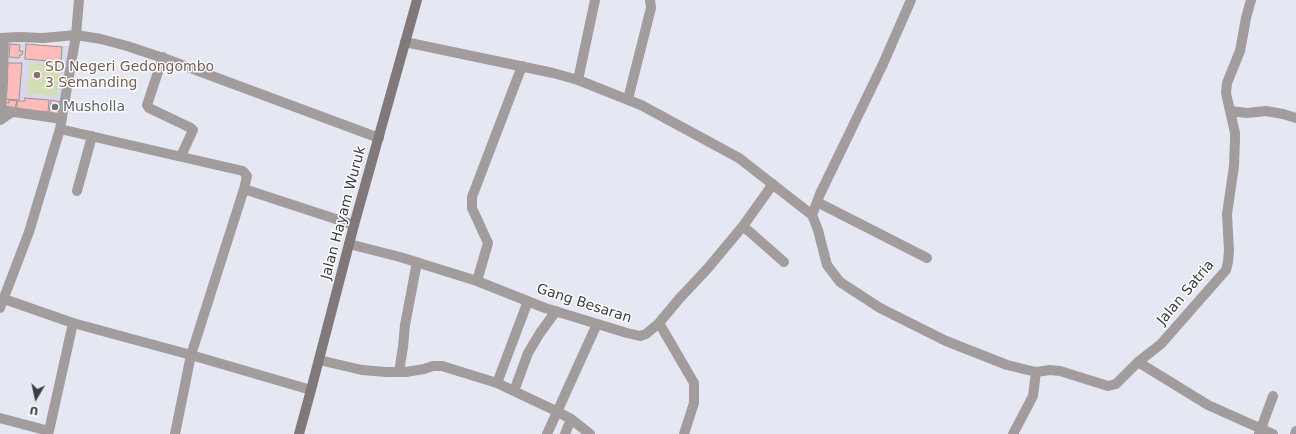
<!DOCTYPE html>
<style>
body{margin:0}
#map{position:relative;width:1296px;height:434px;overflow:hidden;background:#e5e8f3;font-family:"DejaVu Sans",sans-serif}
canvas{display:block}
.north{position:absolute;left:16px;top:378px;width:40px;height:40px;-webkit-text-stroke:3px #fff;paint-order:stroke;rotate:189deg;font-size:11px;font-weight:700;line-height:16px;text-align:center;color:#3b3c40}
.north::after{content:'';display:block;margin:auto;width:14px;height:18px;background:#3b3c40;clip-path:polygon(50% 0,100% 100%,50% 72%,0 100%)}
</style>
<div id="map">
<canvas width="1296" height="434"></canvas>
<div class="north">U</div>
</div>
<script>
const ctx = document.querySelector('canvas').getContext('2d');
ctx.lineJoin = 'round';
function paint(path, color) { ctx.fillStyle = color; ctx.fill(path, 'evenodd'); }
const poly = rows => new Path2D(rows.map(r => 'M' + r).join(''));
function strokePath(path, color, width, dash) { ctx.strokeStyle = color; ctx.lineWidth = width; ctx.lineCap = dash ? 'butt' : 'round'; ctx.setLineDash(dash || []); ctx.stroke(path); }
function label(font, color, halo, rows, align = 'center') {
  ctx.font = font + ' "DejaVu Sans",sans-serif'; ctx.lineWidth = 3; ctx.setLineDash([]); ctx.textBaseline = 'middle'; ctx.strokeStyle = halo; ctx.fillStyle = color; for (const [text, x, y, turn = 0] of rows) {
    ctx.save(); ctx.translate(x, y); ctx.rotate((+turn || 0) * Math.PI / 180); ctx.textAlign = isNaN(turn) ? turn : align; if (halo) ctx.strokeText(text, 0, 0); ctx.fillText(text, 0, 0); ctx.restore();
  }
}
paint(poly([
 [10,43,70,46,61,116,3,109]
]), '#d6d9eb');
paint(poly([
 [30,63,60,65,57,96,27,94]
]), '#d3deb6');
const building = poly([
 [10,44,20,45,19,51,23,51,22,55,20,55,19,58,9,57,10,44],
 [26,44,62,47,61,62,25,59,26,44],
 [8,63,22,63,19,100,5,99,8,63],
 [25,98,49,100,48,112,17,110,17,101,25,101,25,98],
 [9,100,17,101,15,108,4,106,4,102,9,103,9,100],
 [51,100,61,102,59,114,49,112,51,100]
]);
paint(building, '#fdbcba');
strokePath(building, '#9e9191', 1);
strokePath(poly([
 [0,38,19,37,43,38,76,35,101,39,127,46,166,59,379,138],
 [405,42,553,73,578,80,641,105,739,158,812,215,818,230,827,265,840,282,880,308,946,341,1007,365,1036,372,1050,370,1060,371,1108,386,1116,384,1138,362,1161,344,1226,270,1228,262,1229,251,1227,214,1234,166,1235,139,1235,133,1226,93,1227,83,1240,51,1246,18,1251,0],
 [163,57,147,105,149,108,191,128,193,130,181,156],
 [578,80,595,0],
 [628,99,651,8,650,0],
 [0,110,62,119],
 [1,110,3,83,4,38],
 [1230,111,1247,113,1266,111,1283,114,1296,118],
 [0,120,12,112],
 [60,129,243,171,247,176,244,189,354,225],
 [77,191,92,136],
 [817,202,927,258],
 [812,215,820,194,883,64,911,0],
 [743,226,784,262],
 [349,244,400,257,477,281,545,308,627,333,640,336,646,334,659,323,679,299,708,268,743,226,773,184],
 [477,281,488,243,472,208,472,197,522,66],
 [4,299,73,323,191,355,311,390],
 [0,308,29,232,60,129,76,35,79,0],
 [659,323,694,383,694,403,684,434],
 [319,360,362,370,386,372,406,372,424,369,433,366,442,366,497,383,556,411,571,419,590,434],
 [1138,362,1208,405,1273,434],
 [399,372,403,347,405,325,417,262],
 [497,383,528,301],
 [514,391,528,353,540,333,556,311],
 [0,418,49,431,73,323],
 [175,434,191,355,244,189],
 [547,434,597,324],
 [565,434,571,419],
 [1013,434,1033,396,1036,372],
 [1259,434,1273,396],
 [1295,434,1296,431]
]), '#a29c9d', 10);
strokePath(poly([
 [299,434,311,390,354,225,417,0]
]), '#807879', 10);
for (const [x, y, r, color] of [
 [37,75,4,"#8d6e63"],
 [55,107,4,"#6b7280"]
]) { const dot = new Path2D(); dot.arc(x, y, r, 0, 2 * Math.PI); ctx.fillStyle = color; ctx.fill(dot); strokePath(dot, '#fff', 1.5); }
label('14px', '#785e54', '#fff', [
 ["SD Negeri Gedongombo",45,67],
 ["3 Semanding",45,83]
], 'left');
label('14px', '#5b616d', '#fff', [
 ["Musholla",63,107]
], 'left');
label('14px', '#3b3c40', '#fff', [
 ["Jalan Hayam Wuruk",344,213,-75],
 ["Jalan Satria",1186,293,-50],
 ["Gang Besaran",584,304,18]
]);
</script>
